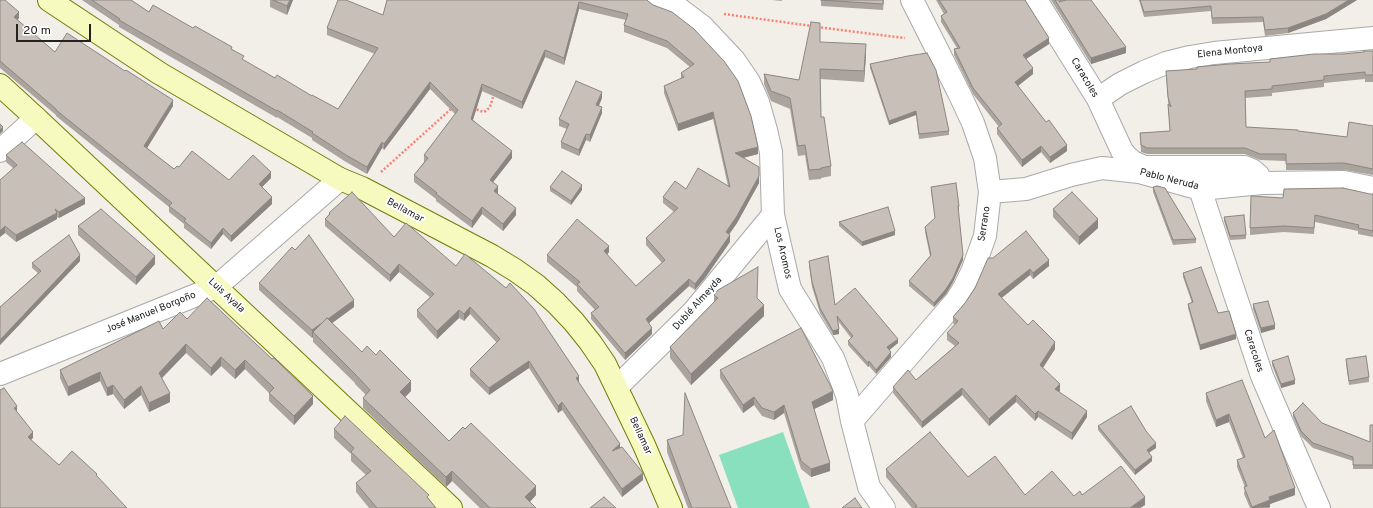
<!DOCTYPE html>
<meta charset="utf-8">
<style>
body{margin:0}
#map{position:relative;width:1373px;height:508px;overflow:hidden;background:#f2efe9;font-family:Overpass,sans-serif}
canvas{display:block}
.scale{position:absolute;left:16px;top:24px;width:75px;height:18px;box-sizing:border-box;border:2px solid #222;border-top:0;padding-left:5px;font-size:12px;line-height:14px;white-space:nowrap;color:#222;-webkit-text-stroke:3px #fff;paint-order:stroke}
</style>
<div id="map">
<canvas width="1373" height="508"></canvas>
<div class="scale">20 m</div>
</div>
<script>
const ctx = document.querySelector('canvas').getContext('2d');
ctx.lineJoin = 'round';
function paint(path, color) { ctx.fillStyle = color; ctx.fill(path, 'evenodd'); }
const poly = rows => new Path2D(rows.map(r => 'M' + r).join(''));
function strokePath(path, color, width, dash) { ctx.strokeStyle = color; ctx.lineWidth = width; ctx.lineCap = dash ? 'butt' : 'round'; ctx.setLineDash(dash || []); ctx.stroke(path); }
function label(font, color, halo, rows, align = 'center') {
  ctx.font = font + ' Overpass,sans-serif'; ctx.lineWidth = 4; ctx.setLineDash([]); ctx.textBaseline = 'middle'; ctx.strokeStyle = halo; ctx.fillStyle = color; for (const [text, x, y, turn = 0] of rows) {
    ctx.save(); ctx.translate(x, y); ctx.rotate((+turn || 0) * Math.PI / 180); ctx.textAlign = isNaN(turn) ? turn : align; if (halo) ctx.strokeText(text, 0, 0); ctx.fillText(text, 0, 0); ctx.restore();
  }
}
paint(poly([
 [783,432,810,508,738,508,719,455]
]), '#88e0be');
const street = poly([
 [657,0,678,8,702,26,734,60,749,82,758,102,766,130,771,152,773,215,790,289,833,358,847,395,852,421,869,487,884,508],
 [1036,0,1098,99,1122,151,1127,157,1133,162,1144,167,1245,167,1252,170,1258,175,1262,183],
 [1098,99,1120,84,1144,72,1166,63,1190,57,1214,53,1373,38],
 [0,151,36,118],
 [1200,189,1262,376,1319,508],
 [990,192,1026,189,1071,175,1102,168,1139,172,1200,189,1262,183,1344,182,1373,188],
 [0,374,216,287,340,179],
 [617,387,694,311,773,215],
 [852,421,956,301,964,288,972,272,985,236,990,192,985,158,973,123,959,93,912,0]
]);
const secondary = poly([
 [49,0,159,73,340,179,362,188,492,256,515,270,536,285,556,303,574,322,590,342,605,364,644,445,671,508],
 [0,85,36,118,451,508]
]);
strokePath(street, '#a9a9a9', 24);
strokePath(secondary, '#707d05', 24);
strokePath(poly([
 [724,14,812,26],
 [817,27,905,38],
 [473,108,483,112,486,111,490,107,494,94],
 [381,172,451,109]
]), '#fa8072', 2.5, [2, 2]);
strokePath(street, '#fff', 22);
strokePath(secondary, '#f7fabf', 22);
paint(poly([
 [82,0,131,0,149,12,193,28,232,49,244,61,275,78,338,109,375,54,327,35,327,28,383,15,387,0,648,1,653,5,758,154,743,158,759,183,737,223,729,234,730,242,705,278,695,290,689,286,649,323,652,334,625,360,591,319,591,313,595,310,577,291,577,287,547,262,547,255,609,252,607,255,636,286,662,263,646,245,646,238,674,212,663,203,663,197,686,189,728,186,713,119,678,131,664,93,664,86,681,79,681,73,690,67,667,48,624,32,624,25,626,20,579,9,564,65,545,57,522,109,482,91,473,120,512,158,493,182,498,193,498,194,516,215,503,231,482,214,472,228,436,201,436,199,414,182,414,175,424,162,424,155,455,114,430,89,384,150,382,148,367,174,346,162,312,140,312,138,277,117,277,118,119,27,119,25],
 [270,0,293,0,287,15,270,7],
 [772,0,782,0,782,1],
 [821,0,884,0,883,10,821,6],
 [936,0,1025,0,1049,44,1026,59,1033,74,1018,86,1067,151,1050,163,1041,152,1022,167,997,134,997,128,999,127,973,94,954,55,954,49,957,48,941,22,941,16,944,14],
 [1051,0,1091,0,1126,53,1091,64],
 [1139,0,1357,0,1326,19,1288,33,1265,36,1263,22,1212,24,1211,11,1144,17],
 [0,2,19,18,17,20,55,52,173,106,147,148,174,169,179,167,229,180,271,178,262,187,272,204,231,242,223,234,211,249,184,228,184,224,169,212,169,207,56,116,56,115,0,68],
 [820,42,866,55,864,82,820,79,821,117,831,166,831,176,821,178,821,179,809,180,805,155,798,156,790,109,771,101,764,84,764,74,799,80],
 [1373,51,1373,82,1365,82,1365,79,1324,83,1324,87,1272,93,1272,96,1245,98,1246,127,1298,131,1347,137,1373,126,1373,175,1344,170,1286,170,1286,161,1260,160,1245,154,1147,154,1141,152,1140,133,1170,131,1166,71,1197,69,1270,62,1270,59,1343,54],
 [870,64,949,131,949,135,919,139,916,115,889,125,870,68],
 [602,98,599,106,602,113,590,142,586,140,579,156,561,148,561,142,567,129,559,126,559,119],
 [6,155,85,204,59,218,57,217,57,219,16,242,5,233,0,237,13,168,6,162],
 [550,187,582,190,571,205,550,191],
 [931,187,959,206,959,210,958,210,963,260,953,282,946,294,934,307,909,286,909,281,930,256,925,232,925,227,935,218,931,191],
 [1153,187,1196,239,1196,243,1173,245,1153,192],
 [1370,194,1373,194,1373,237,1358,234,1358,231,1315,222,1314,234,1284,232,1250,235,1250,228,1283,198],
 [1053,209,1098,228,1079,245,1053,217],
 [329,213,394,237,579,383,620,448,643,480,622,497,562,410,558,413,529,368,489,395,470,376,470,369,497,343,470,314,464,321,459,318,437,339,417,317,417,310,430,297,399,272,390,282,325,226,325,219,329,214],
 [1224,217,1246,235,1246,239,1230,240,1224,221],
 [839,222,895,235,862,246,839,226],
 [78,226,155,264,136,285,78,235],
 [993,258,1049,266,1033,279,1030,275,1001,298,1028,325,1055,349,1043,368,1060,391,1059,392,1087,417,1072,440,1038,417,1035,421,1016,402,989,426,962,395,922,428,893,393,893,387,916,380,955,346,947,340,947,333,955,325,953,323,953,317,965,303],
 [80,261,0,345,0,307,38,273,32,268,32,263],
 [809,261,835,305,898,343,889,350,891,357,876,374,869,366,868,367,848,345,848,341,851,338,838,321,839,334,833,335,820,313,812,287,809,265],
 [1183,273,1236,339,1200,350,1188,308,1188,304,1192,303,1183,277],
 [259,283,354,307,332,323,362,352,411,391,405,397,449,441,536,495,530,502,536,508,480,508,452,481,446,487,363,408,363,398,366,395,355,384,355,383,313,342,313,337,312,338,259,290],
 [714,295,757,298,764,316,691,385,670,358,670,347,714,302],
 [1253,304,1275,329,1261,333,1253,309],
 [187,319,313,404,294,425,269,401,269,393,245,369,235,379,221,366,211,376,186,353,162,378,170,402,149,412,141,395,124,409,113,394,107,396,100,381,68,396,60,378,60,370],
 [1346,359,1369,377,1369,382,1349,385,1346,364],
 [1272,361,1295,384,1281,388,1272,365],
 [720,370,833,400,814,409,830,471,811,477,801,469,784,413,774,420,762,416,754,405,743,413,720,378],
 [1206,393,1265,438,1295,495,1270,504,1270,507,1269,508,1250,508,1244,494,1245,487,1237,467,1237,460,1243,458,1229,422,1216,427,1206,401],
 [1293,413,1322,423,1370,442,1373,425,1373,469,1353,469,1353,461,1313,448,1301,436,1293,417],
 [1098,426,1156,448,1149,452,1152,461,1135,475,1098,430],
 [334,429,429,499,436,508,369,508,356,492,356,483,366,475,351,461,351,454,334,438],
 [667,440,731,508,688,508,667,452],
 [886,469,968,477,1025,495,1074,496,1082,495,1145,505,1140,508,912,508,886,477]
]), '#aba49e');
paint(poly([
 [290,0,293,0,287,15,287,6],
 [1349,0,1357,0,1326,19,1288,33,1288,28],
 [579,2,579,9,564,65,564,58],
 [19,12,19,18,14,24,14,17],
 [1049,38,1049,44,1023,61,1023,55],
 [866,44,866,55,864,82,864,71],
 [1126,47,1126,53,1091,64,1091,58],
 [545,50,545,57,522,109,522,102],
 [1033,68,1033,74,1015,88,1015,82],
 [430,82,430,89,384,150,384,144],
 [482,84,482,91,471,126,471,119],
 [602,92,602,98,596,111,596,105],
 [173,100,173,106,144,153,144,146],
 [602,107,602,113,590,142,590,135],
 [916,111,916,115,889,125,889,121],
 [713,112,713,119,678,131,678,124],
 [3,127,3,131,0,134,0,130],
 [586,134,586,140,579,156,579,150],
 [382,142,382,148,367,174,367,167],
 [1067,145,1067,151,1050,163,1050,157],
 [1041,146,1041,152,1022,167,1022,160],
 [758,147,758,154,735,160,735,153],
 [512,151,512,158,490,186,490,180],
 [271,172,271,178,259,190,259,184],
 [759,176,759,183,737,223,726,239,726,232],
 [582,185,582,190,571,205,571,201],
 [498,186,498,193,494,198,494,191],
 [272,197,272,204,231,242,231,236],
 [85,198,85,204,59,218,59,212],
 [482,207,482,214,472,228,472,221],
 [516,208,516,215,503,231,503,224],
 [57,213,57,219,16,242,16,235],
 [1098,219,1098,228,1079,245,1079,237],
 [5,226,5,233,0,237,0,231],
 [223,228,223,234,211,249,211,243],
 [895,231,895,235,862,246,862,242],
 [730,235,730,242,705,278,695,290,695,284],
 [609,246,609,252,604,258,604,251],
 [80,255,80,261,0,345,0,340],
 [963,255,963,260,953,282,946,294,934,307,934,303],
 [155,256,155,264,136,285,136,277],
 [1049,260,1049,266,1033,279,1033,273],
 [399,264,399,272,390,282,390,275],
 [1030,269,1030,275,998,301,998,294],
 [689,279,689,286,646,326,646,319],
 [354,300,354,307,316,335,313,332,313,337,312,338,312,330],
 [764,305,764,316,691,385,691,374],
 [470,307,470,314,464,321,464,314],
 [459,310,459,318,437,339,437,331],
 [1275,325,1275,329,1261,333,1261,328],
 [652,328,652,334,625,360,625,353],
 [839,329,839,334,833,335,833,331],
 [1236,334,1236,339,1200,350,1200,345],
 [898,339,898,343,887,352,887,347],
 [1055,342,1055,349,1040,372,1040,365],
 [186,344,186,353,159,381,159,373],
 [891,352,891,357,876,374,876,370],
 [221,357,221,366,211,376,211,368],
 [245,360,245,369,235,379,235,370],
 [529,361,529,368,489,395,489,388],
 [869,361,869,366,868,367,868,363],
 [100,372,100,381,68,396,68,387],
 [579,376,579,384,576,378],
 [1295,380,1295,384,1281,388,1281,384],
 [411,381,411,391,400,402,400,392],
 [1060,384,1060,391,1055,396,1055,389],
 [113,385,113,394,107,396,107,388],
 [141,386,141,395,124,409,124,400],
 [962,388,962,395,922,428,922,422],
 [833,391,833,400,812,410,812,402],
 [170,393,170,402,149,412,149,403],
 [1016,395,1016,402,989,426,989,419],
 [313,396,313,404,294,425,294,416],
 [754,397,754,405,743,413,743,405],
 [562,402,562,410,558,413,558,406],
 [784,405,784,413,774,420,774,412],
 [17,406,17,412,14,408],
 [1038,411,1038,417,1035,421,1035,414],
 [1087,411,1087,417,1072,440,1072,433],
 [1229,414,1229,422,1216,427,1216,420],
 [33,432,33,438,28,443,28,437],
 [1156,443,1156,448,1147,454,1147,450],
 [620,444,620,451,612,451],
 [1152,457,1152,461,1135,475,1135,470],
 [830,463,830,471,811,477,811,469],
 [452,471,452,481,446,487,446,477],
 [643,473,643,480,622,497,622,489],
 [536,486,536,495,525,507,525,497],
 [1295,488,1295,495,1270,504,1270,507,1252,508,1252,507,1269,497],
 [1145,497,1145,505,1140,508,1130,508]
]), '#8b8681');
const building = poly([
 [1,0,5,0,19,12,14,17,55,52,67,33,125,71,126,70,173,100,144,146,174,169,177,166,179,167,192,151,229,180,253,155,271,172,259,184,272,197,231,236,223,228,211,243,184,221,186,219,169,206,172,203,56,110,56,109,0,61,0,2,1,0],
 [92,0,131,0,149,12,153,5,193,28,195,26,232,47,231,49,244,56,242,59,275,78,277,75,312,96,312,95,338,109,378,48,327,28,338,0,346,0,383,15,387,0,647,0,648,1,653,5,672,12,694,29,724,61,738,81,751,116,758,147,735,153,759,167,759,176,737,216,726,232,730,235,705,271,695,284,689,279,646,319,652,328,625,353,591,313,599,307,577,284,580,282,547,255,577,219,609,246,604,251,636,286,665,260,646,238,678,208,663,197,675,181,686,189,698,168,730,187,713,112,678,124,664,86,684,77,681,73,694,64,667,41,624,25,628,14,579,2,564,58,545,50,522,102,482,84,471,119,512,151,490,180,498,186,494,191,516,208,503,224,482,207,472,221,436,194,437,193,414,175,428,158,424,155,458,110,430,82,384,144,382,142,367,167,346,155,312,133,313,132,277,110,277,111,119,20,120,19,92,0],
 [273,0,290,0,287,6,273,0],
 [821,0,883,0,883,4,821,0],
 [939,0,1025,0,1049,38,1023,55,1033,68,1015,82,1046,122,1049,120,1067,145,1050,157,1041,146,1022,160,997,128,1002,124,973,88,954,49,960,48,941,16,947,12,939,0],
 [1055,0,1061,0,1059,2,1066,0,1091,0,1126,47,1091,58,1055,0],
 [1140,0,1349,0,1326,14,1288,28,1265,30,1263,17,1212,18,1211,6,1144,12,1140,0],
 [811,22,820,23,820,42,866,44,864,71,820,69,821,117,824,117,831,166,821,168,821,169,809,170,805,145,798,146,790,98,771,91,764,74,799,80,811,22],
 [1364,51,1373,51,1373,75,1365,75,1365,72,1324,76,1324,80,1272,86,1272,89,1245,91,1246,127,1298,130,1298,131,1347,137,1349,122,1373,126,1373,169,1344,163,1286,164,1286,154,1260,154,1245,148,1147,148,1141,145,1140,133,1170,131,1168,104,1171,107,1168,97,1166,71,1197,69,1197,67,1229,64,1270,62,1270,59,1314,54,1343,54,1364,52,1364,51],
 [927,53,936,70,949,131,919,134,916,111,889,121,870,64,908,56,927,53],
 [576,81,602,92,596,105,602,107,590,135,586,134,579,150,561,142,569,124,559,119,576,81],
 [0,124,3,127,0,130,0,124],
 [22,142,85,198,59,212,55,209,57,213,16,235,5,226,0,231,0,180,17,165,6,155,22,142],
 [562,171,582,185,571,201,550,187,562,171],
 [956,183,959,206,958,206,963,255,953,278,946,289,934,303,909,281,931,255,925,227,935,218,931,187,956,183],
 [1157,186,1165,188,1196,239,1173,240,1153,187,1157,186],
 [1343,188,1370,194,1373,194,1373,231,1358,228,1359,225,1315,215,1314,228,1284,226,1250,228,1251,196,1283,198,1284,189,1343,188],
 [352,192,394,237,406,223,456,266,465,254,506,288,510,283,534,309,579,376,576,378,620,444,612,451,622,447,643,473,622,489,562,402,558,406,529,361,489,388,470,369,500,339,470,307,464,314,459,310,437,331,417,310,434,294,399,264,390,275,325,219,330,214,329,213,352,192],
 [1072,192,1098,219,1079,237,1053,209,1072,192],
 [888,207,895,231,862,242,839,222,888,207],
 [101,209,155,256,136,277,78,226,101,209],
 [1244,215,1246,235,1230,236,1224,217,1244,215],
 [1026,231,1049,260,1033,273,1030,269,998,294,1028,325,1033,320,1055,342,1040,365,1060,384,1055,389,1087,411,1072,433,1038,411,1035,414,1016,395,989,419,962,388,922,422,893,387,908,370,916,380,959,343,947,333,958,321,953,317,965,303,975,288,988,258,993,258,1026,231],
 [69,235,80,255,0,340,0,307,41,271,32,263,69,235],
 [309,235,354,300,328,319,327,318,322,323,312,330,259,283,292,247,295,250,309,235],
 [828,256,835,305,855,288,898,339,887,347,891,352,876,370,869,361,868,363,848,341,853,336,837,316,839,329,833,331,820,308,812,282,809,261,828,256],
 [758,267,757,298,764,305,691,374,670,347,718,298,714,295,718,290,758,267],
 [1201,267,1218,313,1229,311,1236,334,1200,345,1188,304,1193,302,1183,273,1201,267],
 [207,298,272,359,274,358,313,396,294,416,269,393,274,388,245,360,235,370,221,357,211,368,186,344,159,373,170,393,149,403,141,386,124,400,113,385,107,388,100,372,68,387,60,370,159,321,163,329,180,312,187,319,207,298],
 [1268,301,1275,325,1261,328,1253,304,1268,301],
 [327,318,362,352,367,346,376,355,380,350,411,381,400,392,449,441,463,427,465,429,471,423,536,486,525,497,536,508,490,508,452,471,446,477,363,398,370,390,355,374,313,332,327,318],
 [801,328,833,391,812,402,830,463,811,469,801,461,784,405,774,412,762,408,754,397,743,405,720,370,801,328],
 [1288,356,1295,380,1281,384,1272,361,1288,356],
 [1366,356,1369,377,1349,381,1346,359,1366,356],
 [1242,380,1265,438,1274,430,1295,488,1269,497,1270,500,1252,507,1244,487,1247,486,1237,460,1245,457,1229,414,1216,420,1206,393,1242,380],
 [4,388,17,406,14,408,33,432,28,437,59,465,72,451,97,474,96,475,127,508,0,508,0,390,4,388],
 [685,393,731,508,692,508,667,440,683,435,685,393],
 [1303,403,1322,423,1370,442,1370,425,1373,425,1373,465,1353,465,1353,457,1313,443,1301,431,1293,413,1303,403],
 [1131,406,1146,431,1156,443,1147,450,1152,457,1135,470,1098,426,1131,406],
 [345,416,429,495,427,497,436,508,377,508,356,483,371,471,351,452,354,448,334,429,345,416],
 [930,432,968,477,995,456,1025,495,1052,471,1074,496,1080,491,1082,495,1121,466,1145,497,1130,508,916,508,915,507,917,506,886,469,930,432],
 [604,497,616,508,590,508,604,497],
 [855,498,862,508,842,508,855,498]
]);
paint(building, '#c7bfb8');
strokePath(building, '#8b8681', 1);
label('10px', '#222', '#fff', [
 ["Elena Montoya",1230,52,-6],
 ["Caracoles",1084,78,59],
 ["Pablo Neruda",1169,180,14],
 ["Bellamar",405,211,28],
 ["Serrano",985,224,-81],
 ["Los Aromos",782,253,77],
 ["Luis Ayala",226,296,43],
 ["Dublé Almeyda",698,304,-48],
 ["José Manuel Borgoño",151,313,-22],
 ["Caracoles",1253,351,72],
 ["Bellamar",640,436,65]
]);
</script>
